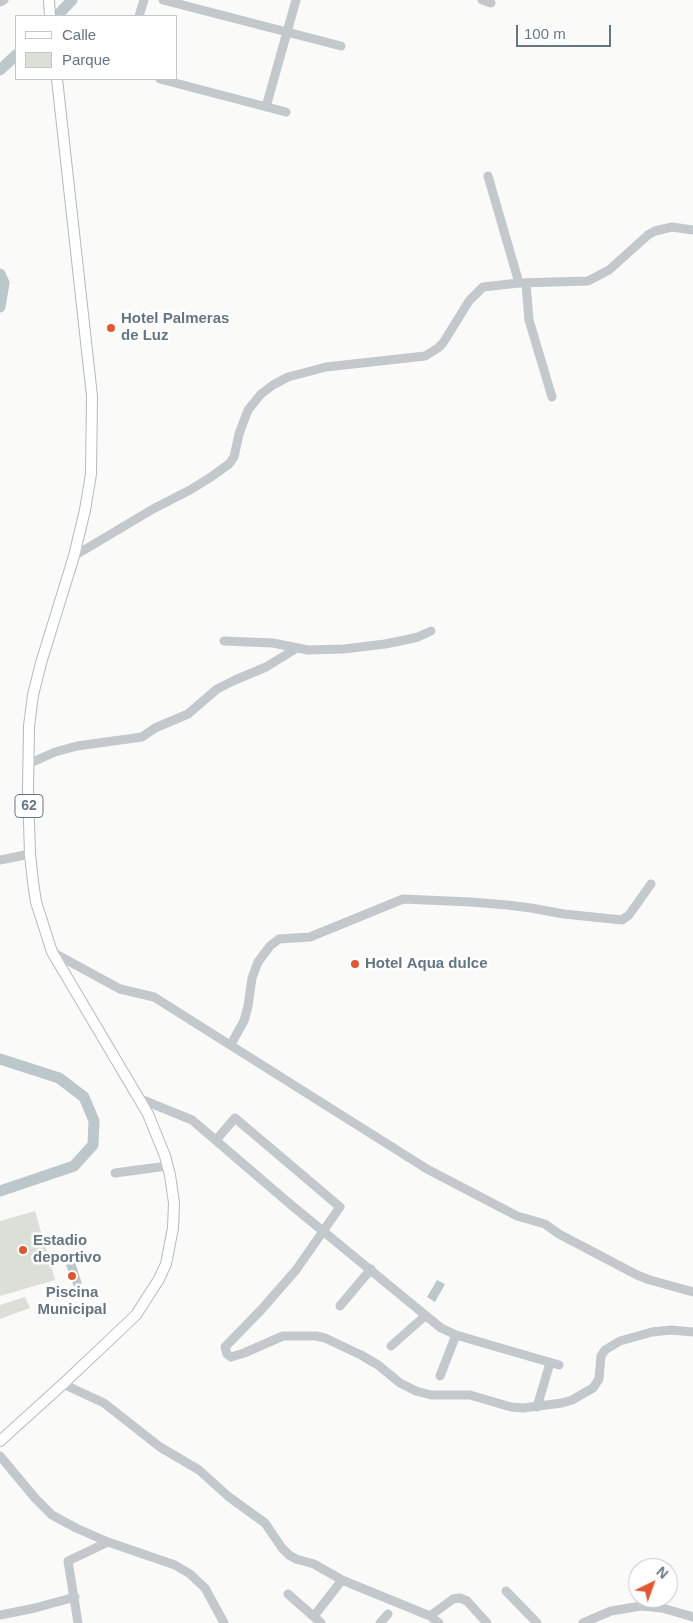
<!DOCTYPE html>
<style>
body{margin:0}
#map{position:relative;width:693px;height:1623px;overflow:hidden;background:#fafaf8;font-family:Helvetica,sans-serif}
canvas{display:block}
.legend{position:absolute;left:15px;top:15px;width:162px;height:65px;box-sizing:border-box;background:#fff;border:1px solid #c1c8cd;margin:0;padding:6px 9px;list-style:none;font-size:15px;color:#657683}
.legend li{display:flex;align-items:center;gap:10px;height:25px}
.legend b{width:25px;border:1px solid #c1c8cd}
.north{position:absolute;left:628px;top:1558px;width:50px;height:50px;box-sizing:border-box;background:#fff;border:1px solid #c1c8cd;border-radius:50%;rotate:42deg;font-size:14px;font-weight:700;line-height:20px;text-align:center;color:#657683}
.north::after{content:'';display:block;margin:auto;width:18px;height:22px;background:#e4572e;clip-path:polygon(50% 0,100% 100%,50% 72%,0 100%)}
.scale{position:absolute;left:516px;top:25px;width:95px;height:22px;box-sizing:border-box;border:2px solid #657683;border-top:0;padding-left:6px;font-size:15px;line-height:18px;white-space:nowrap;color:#657683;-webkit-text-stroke:4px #fff;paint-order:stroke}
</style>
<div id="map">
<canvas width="693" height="1623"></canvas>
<ul class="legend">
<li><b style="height:6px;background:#fff"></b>Calle</li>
<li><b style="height:14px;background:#dadfd7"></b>Parque</li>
</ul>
<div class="north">N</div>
<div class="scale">100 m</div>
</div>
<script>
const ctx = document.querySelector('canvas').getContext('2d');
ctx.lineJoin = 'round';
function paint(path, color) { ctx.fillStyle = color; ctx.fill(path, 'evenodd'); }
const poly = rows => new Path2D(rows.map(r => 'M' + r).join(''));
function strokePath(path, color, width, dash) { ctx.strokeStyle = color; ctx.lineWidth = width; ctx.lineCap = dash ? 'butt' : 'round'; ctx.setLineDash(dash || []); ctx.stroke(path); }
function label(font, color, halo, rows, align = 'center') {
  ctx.font = font + ' Helvetica,sans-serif'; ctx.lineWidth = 5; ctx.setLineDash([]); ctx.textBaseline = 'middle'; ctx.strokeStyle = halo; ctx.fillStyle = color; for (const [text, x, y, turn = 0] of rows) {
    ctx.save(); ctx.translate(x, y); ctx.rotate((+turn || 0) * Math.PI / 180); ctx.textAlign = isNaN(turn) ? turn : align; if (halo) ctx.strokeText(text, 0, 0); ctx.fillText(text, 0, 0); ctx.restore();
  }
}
paint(poly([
 [35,1211,55,1280,0,1296,0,1221],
 [25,1297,30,1308,0,1319,0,1305]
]), '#dadfd7');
paint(poly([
 [75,1262,82,1284,74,1287,66,1265],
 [437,1280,445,1284,435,1302,427,1297]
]), '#bbc7cb');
strokePath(poly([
 [57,16,72,0],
 [0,70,16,55],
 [0,274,4,283,0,307],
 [0,1059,59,1078,84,1097,94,1121,93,1145,74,1166,0,1191]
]), '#bbc7cb', 11);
const major = poly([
 [49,0,50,16],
 [0,1441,63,1384,136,1315,159,1279,166,1264,173,1228,174,1203,170,1175,165,1156,148,1114,52,952,36,902,33,882,30,854,28,791,29,726,33,695,41,663,74,556,85,510,91,474,92,396,57,79]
]);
strokePath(major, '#b5babe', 12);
strokePath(poly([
 [163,0,341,46],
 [482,0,491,3],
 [0,2,4,0],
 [139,16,144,0],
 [160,79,286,112],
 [266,107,296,0],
 [488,176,519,283],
 [526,284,529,320,552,397],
 [74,556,153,509,190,490,211,477,229,464,234,457,239,434,248,410,261,394,273,385,288,377,326,367,425,356,438,348,443,343,469,301,483,287,519,283,588,281,609,270,648,235,655,231,672,227,693,230],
 [224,641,273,643,308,650,344,649,385,644,405,640,418,637,431,631],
 [28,764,55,752,77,746,142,737,155,728,188,714,217,689,235,680,266,667,297,648],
 [0,860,30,854],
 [52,952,120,989,154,997,427,1169,517,1216,545,1224,559,1234,637,1275,650,1280,693,1292],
 [231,1044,244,1021,248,1006,252,978,258,962,270,946,279,939,310,937,403,899,471,902,507,905,531,908,564,914,622,920,629,915,651,884],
 [138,1098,192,1120,290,1204,441,1328,456,1335,559,1365],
 [216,1140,235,1118,340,1207,296,1270,261,1310,225,1347,227,1354,231,1357,244,1353,283,1336,316,1336,325,1338,361,1355,378,1365,400,1383,416,1391,431,1395,470,1395,511,1407,523,1408,562,1403,572,1400,593,1388,599,1379,601,1356,605,1350,620,1341,652,1332,671,1330,693,1332],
 [115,1173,167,1166],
 [340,1306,371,1269],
 [391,1346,425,1316],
 [440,1376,456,1335],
 [63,1384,104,1403,160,1447,199,1470,229,1497,265,1523,282,1548,289,1555,296,1559,314,1564,342,1580,430,1616,439,1623],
 [537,1407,550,1363],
 [0,1456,35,1498,52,1515,76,1528,108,1542,175,1565,190,1574,205,1588,224,1623],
 [506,1591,537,1623],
 [288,1594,321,1623],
 [0,1615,35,1608,75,1597],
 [314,1616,342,1580],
 [430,1616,453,1599,460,1598,467,1601,487,1623],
 [78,1623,68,1561,108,1542],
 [380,1623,388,1614],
 [583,1623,611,1611,641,1606,662,1608,693,1617]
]), '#c3c8cc', 9);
strokePath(major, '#fff', 10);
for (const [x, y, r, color] of [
 [111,328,5,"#e4572e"],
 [355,964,5,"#e4572e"],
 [23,1250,5,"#e4572e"],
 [72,1276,5,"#e4572e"]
]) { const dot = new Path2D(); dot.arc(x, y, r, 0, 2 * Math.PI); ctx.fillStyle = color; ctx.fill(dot); strokePath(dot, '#fff', 2); }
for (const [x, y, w] of [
 [29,806,28]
]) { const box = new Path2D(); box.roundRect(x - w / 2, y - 11.5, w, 23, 4); ctx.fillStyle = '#fff'; ctx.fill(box); strokePath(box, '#657683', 1); }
label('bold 14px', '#657683', null, [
 ["62",29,806]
]);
label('bold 15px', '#657683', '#fff', [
 ["Hotel Palmeras",121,319],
 ["de Luz",121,336],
 ["Hotel Aqua dulce",365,964],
 ["Estadio",33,1241],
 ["deportivo",33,1258],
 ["Piscina",72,1293,"center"],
 ["Municipal",72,1310,"center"]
], 'left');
</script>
